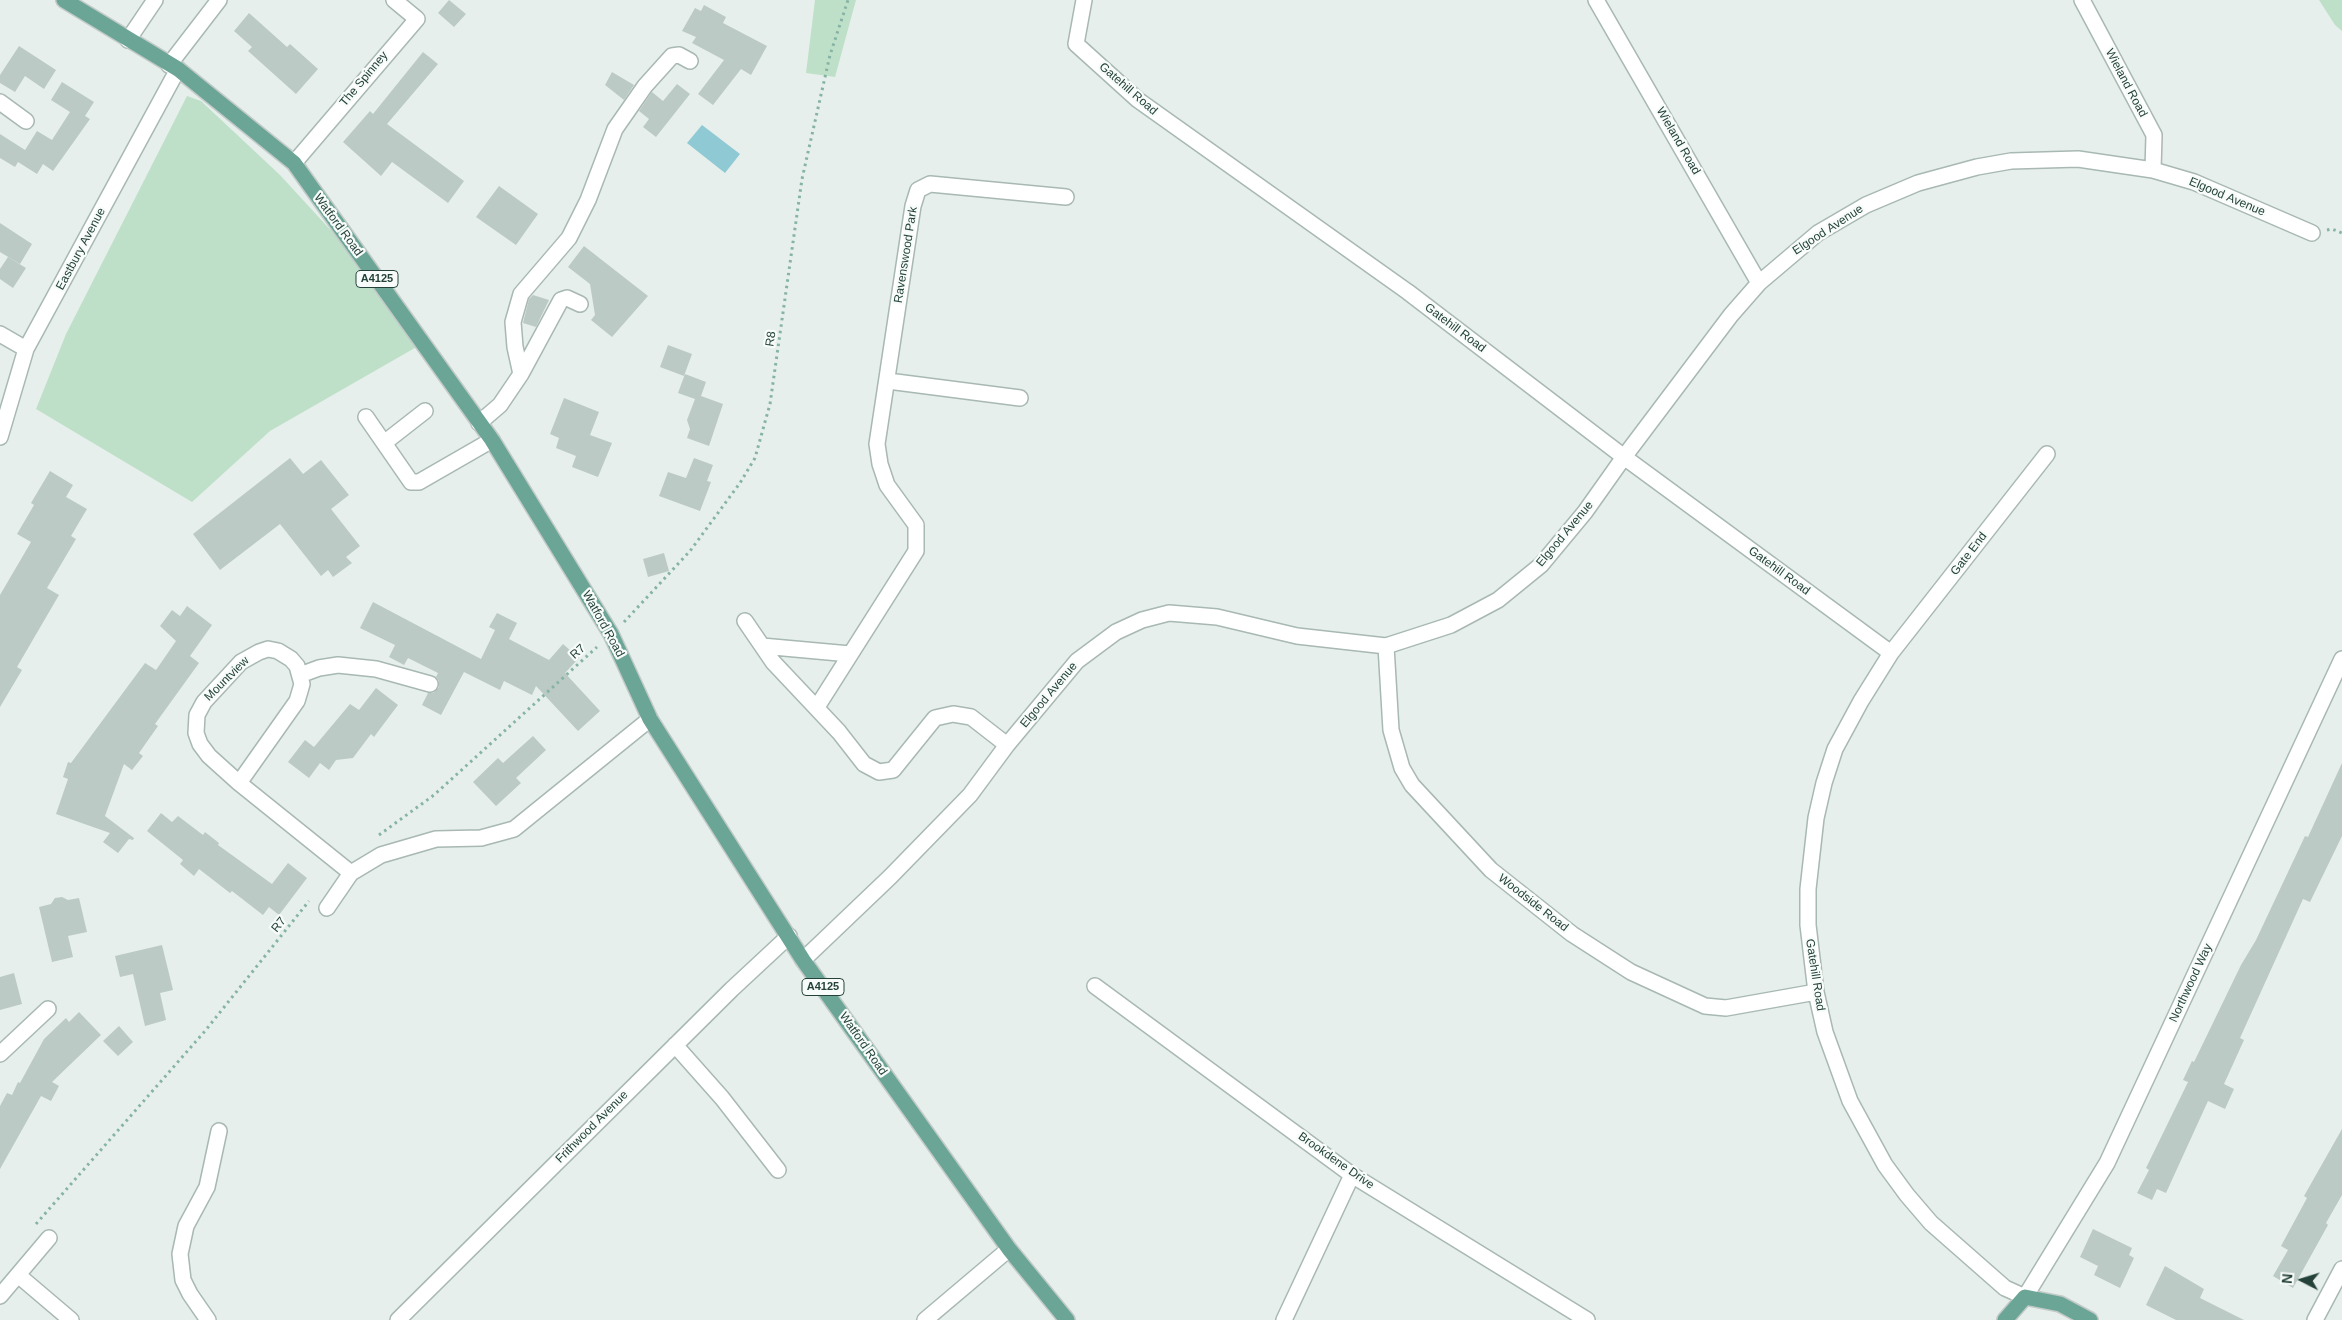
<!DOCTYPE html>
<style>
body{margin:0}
#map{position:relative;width:2342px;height:1320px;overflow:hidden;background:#e6efeb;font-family:Helvetica,sans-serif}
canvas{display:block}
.north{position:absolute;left:2277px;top:1255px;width:50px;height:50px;-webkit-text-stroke:4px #f7fbf9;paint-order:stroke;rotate:275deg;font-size:14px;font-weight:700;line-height:20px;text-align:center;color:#24423a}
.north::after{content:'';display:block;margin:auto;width:18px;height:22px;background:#24423a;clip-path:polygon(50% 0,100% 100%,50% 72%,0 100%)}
</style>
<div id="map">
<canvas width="2342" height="1320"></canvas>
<div class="north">N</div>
</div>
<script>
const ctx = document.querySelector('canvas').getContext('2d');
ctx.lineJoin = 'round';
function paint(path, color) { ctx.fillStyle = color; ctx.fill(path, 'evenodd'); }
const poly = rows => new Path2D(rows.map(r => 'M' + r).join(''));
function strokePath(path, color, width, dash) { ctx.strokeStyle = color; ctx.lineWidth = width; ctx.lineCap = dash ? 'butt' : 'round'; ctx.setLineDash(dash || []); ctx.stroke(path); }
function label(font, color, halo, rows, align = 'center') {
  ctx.font = font + ' Helvetica,sans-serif'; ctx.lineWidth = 4.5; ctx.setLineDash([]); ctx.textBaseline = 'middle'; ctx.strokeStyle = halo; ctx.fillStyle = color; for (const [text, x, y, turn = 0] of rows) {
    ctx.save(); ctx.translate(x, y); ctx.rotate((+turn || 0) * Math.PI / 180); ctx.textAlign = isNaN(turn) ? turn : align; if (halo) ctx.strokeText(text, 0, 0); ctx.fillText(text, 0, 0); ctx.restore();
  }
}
paint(poly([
 [815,0,856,0,835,77,806,73],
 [2319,0,2342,0,2342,31,2335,25],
 [187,96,201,101,280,175,371,274,420,345,270,431,192,502,36,409,66,334]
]), '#bfe0c8');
paint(poly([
 [702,125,740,154,725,173,687,143]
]), '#8ec9d4');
paint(poly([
 [449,0,466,14,454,27,438,13],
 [704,5,726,17,723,23,767,46,751,75,741,69,713,105,698,94,724,60,692,43,696,37,682,31,695,8,701,11],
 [249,13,287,47,290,44,318,69,296,94,248,51,252,47,234,31],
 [19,46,56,70,44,89,25,76,15,92,0,83,0,75],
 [423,52,438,64,387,124,464,181,448,203,392,162,381,176,343,142,370,111,373,114],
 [612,72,634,85,624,100,605,85],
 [62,82,94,102,85,116,90,119,53,171,43,164,37,174,18,162,15,167,0,158,0,134,25,150,37,131,52,140,70,112,51,100],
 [677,84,690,94,656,137,643,127,649,119,639,111,652,92,663,101],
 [499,186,538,214,516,245,476,217],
 [0,223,32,244,20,264,0,252],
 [584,246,648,296,612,337,591,320,595,315,590,284,568,267],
 [8,257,26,268,13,288,0,279,0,269],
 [533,295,549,300,536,327,523,323,529,299],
 [668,345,692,354,684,376,660,367],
 [685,374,706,382,701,396,723,404,709,446,687,438,690,429,687,420,695,399,678,393],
 [564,398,599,412,590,435,612,443,598,477,572,467,576,456,556,448,559,438,550,434],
 [290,458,303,474,321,460,349,495,331,509,360,546,346,557,352,563,333,577,328,570,321,576,280,524,220,570,193,534],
 [694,458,713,465,707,481,711,482,700,511,659,496,668,472,686,478],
 [50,471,73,485,66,497,87,509,71,536,76,539,47,588,59,595,17,667,22,670,0,707,0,595,31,542,17,534,34,505,31,503],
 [664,553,669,571,648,577,643,559],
 [373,602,481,659,495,630,489,627,497,613,517,623,509,639,549,660,563,644,579,658,565,673,600,711,578,731,536,686,532,695,504,681,500,690,464,672,441,715,422,705,428,693,433,693,439,687,439,681,436,677,438,673,408,658,404,665,389,657,395,645,360,628],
 [187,606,212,625,190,656,199,663,155,724,158,726,139,753,143,756,132,770,124,764,105,816,134,838,133,840,129,839,118,853,103,842,110,833,56,814,68,779,63,777,68,762,71,763,145,663,156,670,176,641,160,626,172,610,180,616],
 [376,688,398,705,374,737,371,734,353,758,336,760,329,770,320,763,309,778,288,762,305,740,314,747,350,704,359,710],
 [533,736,546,750,516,778,521,783,496,806,473,782,498,758,503,763],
 [2342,763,2342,836,2310,902,2303,899,2240,1038,2244,1040,2224,1084,2234,1089,2225,1109,2208,1101,2166,1193,2157,1189,2152,1200,2137,1193,2149,1170,2146,1168,2188,1082,2183,1080,2192,1061,2194,1062,2241,965,2256,940,2305,836,2308,837],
 [161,813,172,822,178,816,203,835,205,832,219,843,218,845,272,884,288,863,307,878,279,915,269,907,263,915,232,891,230,893,199,869,194,876,180,864,183,860,147,831],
 [62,897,68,900,79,898,87,932,68,936,73,957,52,962,39,907,51,904,55,898],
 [162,945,173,990,160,993,166,1020,145,1026,133,974,120,977,115,956],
 [14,973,22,1004,0,1010,0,977],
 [79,1012,101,1035,52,1082,59,1086,51,1101,41,1096,0,1169,0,1106,7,1093,12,1095,18,1082,20,1083,44,1039,66,1018,69,1022],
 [119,1026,133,1042,118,1056,103,1041],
 [2342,1129,2342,1195,2326,1223,2328,1225,2293,1288,2273,1276,2288,1250,2281,1246,2307,1198,2304,1196],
 [2093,1229,2132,1248,2129,1255,2134,1258,2120,1288,2094,1275,2098,1266,2080,1257],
 [2165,1266,2204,1289,2200,1298,2244,1320,2176,1320,2146,1305]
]), '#bbcac4');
const minor = poly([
 [1084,0,1076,44,1138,100,1408,292,1624,457,1891,653],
 [1596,0,1759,283],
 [2082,0,2154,135,2153,170],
 [128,40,155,0],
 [169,65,219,0],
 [0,102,26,121],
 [294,163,417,19,394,0],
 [0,334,26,349],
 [521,374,561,300,567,298,580,304],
 [888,381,1020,398],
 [366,417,411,482,419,482,492,440],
 [479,423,500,405,521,374,515,347,513,322,521,294,569,238,588,200,615,129,645,86,672,56,679,55,690,61],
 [0,437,26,349,178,69],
 [384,443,425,411],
 [2047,454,1891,653,1861,701,1835,749,1824,783,1816,818,1808,889,1808,925,1816,992,1825,1032,1850,1101,1885,1165,1907,1195,1931,1223,2005,1288,2025,1297,2107,1163,2342,659],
 [745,621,773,662,839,732,864,764,879,772,893,770,935,718,953,714,971,717,1007,745],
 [762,646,850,654],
 [1386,646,1391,730,1402,768,1412,785,1491,870,1572,934,1631,972,1705,1006,1726,1008,1816,992],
 [300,675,319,668,338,665,376,669,430,684],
 [817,707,916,551,916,525,887,485,880,464,877,444,913,206,918,190,930,184,1066,197],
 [239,783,297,701,300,691,302,684,297,666,291,659,278,651,268,649,259,652,241,662,204,702,197,715,196,733,200,744,209,756,239,783,351,873],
 [327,908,351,873,381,855,436,839,481,838,514,829,650,719],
 [803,960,890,877,970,795,1007,745,1077,661,1116,632,1142,620,1169,613,1217,617,1297,636,1386,646,1451,625,1498,600,1541,565,1585,512,1624,457,1731,315,1759,283,1818,233,1866,205,1918,183,1977,167,2011,161,2078,159,2153,170,2194,182,2312,233],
 [1095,986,1352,1175,1587,1320],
 [675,1045,722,1098,778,1170],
 [0,1054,48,1009],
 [18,1275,71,1320],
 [0,1296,49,1238],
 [208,1320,190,1294,183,1280,180,1254,186,1226,207,1187,219,1131],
 [398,1320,732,989,789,936],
 [925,1320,1009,1249],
 [1284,1320,1352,1175],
 [2315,1320,2342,1269]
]);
const major = poly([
 [64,0,178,69,294,163,492,440,611,634,650,719,803,960,1009,1249,1067,1320],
 [2005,1320,2025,1297,2060,1304,2090,1320]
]);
strokePath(minor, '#a8b8b2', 18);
strokePath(major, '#c2cac8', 18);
strokePath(poly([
 [2327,230,2332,229,2342,233],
 [624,622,690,551,740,483,755,458,770,404,802,179,830,55,848,0],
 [379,835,434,795,597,647],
 [36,1224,205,1031,309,901]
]), '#86b3a5', 3, [2.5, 4]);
strokePath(minor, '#fff', 15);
strokePath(major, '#6aa596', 15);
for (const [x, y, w] of [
 [377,279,42],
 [823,987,42]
]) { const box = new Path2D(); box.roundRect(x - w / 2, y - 8.5, w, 17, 4); ctx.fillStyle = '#f7fbf9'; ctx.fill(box); strokePath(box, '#24423a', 1); }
label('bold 11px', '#24423a', null, [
 ["A4125",377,279],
 ["A4125",823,987]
]);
label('12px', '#24423a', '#f7fbf9', [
 ["The Spinney",364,79,-50],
 ["Wieland Road",2126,83,62],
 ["Gatehill Road",1128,89,41],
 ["Wieland Road",1678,141,60],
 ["Elgood Avenue",2227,197,23],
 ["Watford Road",338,225,54],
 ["Elgood Avenue",1828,230,-33],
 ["Eastbury Avenue",81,249,-62],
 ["Ravenswood Park",906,255,-81],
 ["Gatehill Road",1455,328,37],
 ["R8",771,339,-82],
 ["Elgood Avenue",1565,534,-50],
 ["Gate End",1969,554,-52],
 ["Gatehill Road",1779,571,36],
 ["Watford Road",603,624,61],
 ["R7",578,652,-42],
 ["Mountview",227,679,-45],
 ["Elgood Avenue",1049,695,-50],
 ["Woodside Road",1533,903,38],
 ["R7",279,925,-51],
 ["Gatehill Road",1815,975,81],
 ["Northwood Way",2191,983,-65],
 ["Watford Road",863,1044,55],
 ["Frithwood Avenue",592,1127,-45],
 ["Brookdene Drive",1336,1161,35]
]);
</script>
